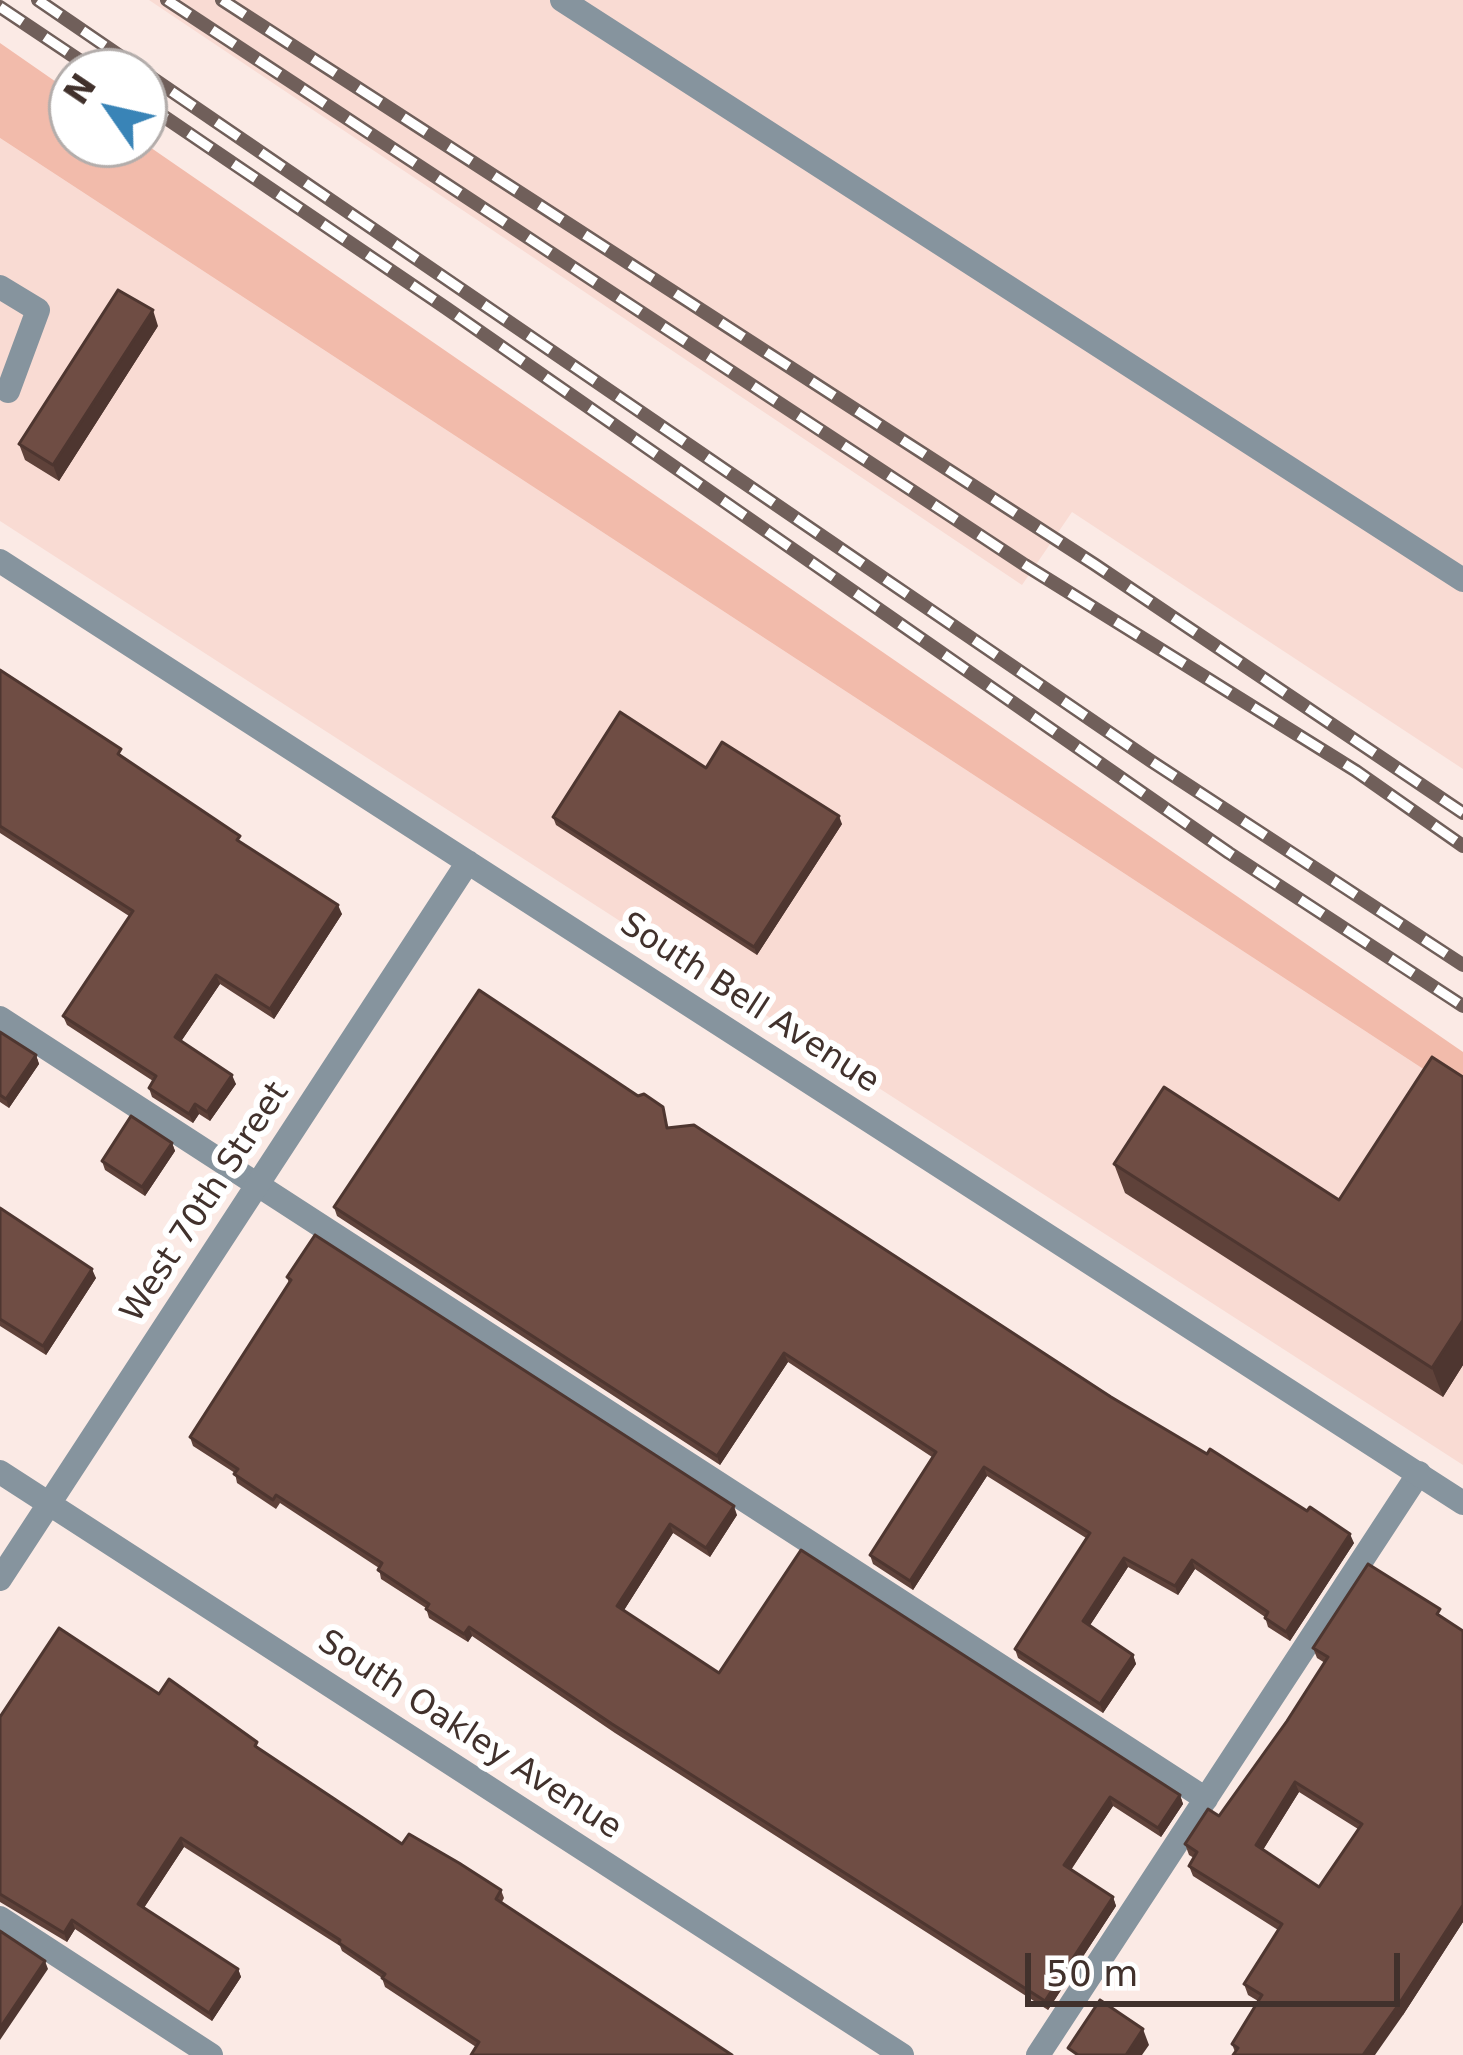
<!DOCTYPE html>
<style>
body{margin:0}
#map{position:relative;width:1463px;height:2055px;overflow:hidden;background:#fbeae5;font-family:"DejaVu Sans",sans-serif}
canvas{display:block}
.north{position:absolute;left:48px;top:48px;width:120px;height:120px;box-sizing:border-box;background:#fff;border:3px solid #b3adab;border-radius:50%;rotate:304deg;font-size:33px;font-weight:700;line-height:48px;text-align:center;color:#41312c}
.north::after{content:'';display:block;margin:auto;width:42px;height:54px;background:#3984b7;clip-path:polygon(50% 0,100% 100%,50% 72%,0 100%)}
.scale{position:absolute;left:1025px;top:1953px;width:375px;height:54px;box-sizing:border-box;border:6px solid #41312c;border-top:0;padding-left:15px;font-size:36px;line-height:42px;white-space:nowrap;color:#41312c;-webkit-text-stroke:9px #fff;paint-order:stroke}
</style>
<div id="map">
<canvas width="1463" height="2055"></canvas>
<div class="north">N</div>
<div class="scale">50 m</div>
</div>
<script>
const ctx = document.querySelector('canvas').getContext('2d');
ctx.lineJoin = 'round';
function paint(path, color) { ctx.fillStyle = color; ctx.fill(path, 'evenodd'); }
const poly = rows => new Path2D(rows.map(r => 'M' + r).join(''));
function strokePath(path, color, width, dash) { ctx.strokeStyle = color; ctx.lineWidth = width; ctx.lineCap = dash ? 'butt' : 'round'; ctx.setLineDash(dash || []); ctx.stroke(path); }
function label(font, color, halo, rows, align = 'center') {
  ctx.font = font + ' "DejaVu Sans",sans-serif'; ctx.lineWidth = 12; ctx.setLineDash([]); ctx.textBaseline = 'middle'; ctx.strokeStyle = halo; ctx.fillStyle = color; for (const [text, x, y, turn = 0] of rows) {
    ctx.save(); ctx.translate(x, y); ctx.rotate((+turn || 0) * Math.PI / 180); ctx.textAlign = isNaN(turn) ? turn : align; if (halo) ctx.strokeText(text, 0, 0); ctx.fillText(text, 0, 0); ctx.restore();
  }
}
paint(poly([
 [149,0,1463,0,1463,769,1072,512,1022,585],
 [0,138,1463,1095,1463,1465,0,521]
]), '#f9dbd3');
paint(poly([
 [0,43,72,93,72,144,144,143,1463,1052,1463,1095,0,138]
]), '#f2bbab');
strokePath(poly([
 [562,0,1463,580],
 [0,287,38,310,8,391],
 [0,1018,1206,1799],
 [0,1918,211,2055],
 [1038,2055,1419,1473]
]), '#86949e', 24);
strokePath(poly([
 [0,561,1463,1503],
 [0,1472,902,2055],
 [0,1579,468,862]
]), '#86949e', 24);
const rail = poly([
 [38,0,1151,761,1463,965],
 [167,0,1025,565,1356,771,1463,846],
 [222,0,1094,564,1463,813],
 [0,7,97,72],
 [144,103,446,308,1229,853,1463,1006]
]);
strokePath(rail, '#705f5a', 14);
strokePath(rail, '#fff', 9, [27]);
paint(poly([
 [158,326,59,481,25,460,19,444],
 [0,670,342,914,274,1019,220,984,181,1041,236,1084,210,1121,199,1114,193,1123,152,1097,149,1088,153,1081,67,1025,63,1016,129,916,0,833],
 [706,768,842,824,757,955,556,825,553,817],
 [0,1032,36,1055,39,1064,9,1108,0,1102],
 [1463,1077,1463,1365,1443,1397,1125,1193,1114,1164,1339,1200],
 [638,1096,663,1107,668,1128,1354,1543,1290,1641,1268,1627,1265,1617,1195,1569,1178,1595,1128,1567,1090,1625,1133,1655,1136,1664,1103,1713,1018,1658,1015,1649,1086,1538,987,1476,913,1590,873,1564,870,1555,932,1457,788,1362,720,1465,337,1216,334,1207],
 [172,1143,175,1151,145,1196,105,1170,102,1161],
 [0,1208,96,1278,46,1355,0,1326],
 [287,1277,737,1515,710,1557,673,1533,624,1610,719,1673,1180,1795,1183,1804,1161,1837,1113,1806,1071,1870,1113,1897,1116,1906,1048,2010,615,1733,472,1636,468,1642,429,1618,426,1608,381,1579,379,1568,280,1503,276,1509,237,1483,235,1473,193,1446,190,1437,289,1283],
 [1444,1618,1463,1631,1463,1922,1403,2015,1235,2052,1232,2044,1258,2001,1248,1995,1244,1984,1278,1930,1193,1876,1189,1866,1194,1858,1189,1855,1185,1844,1219,1816,1287,1721,1325,1663,1317,1658,1313,1648],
 [1299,1792,1358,1829,1319,1887,1263,1850],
 [159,1694,260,1749,402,1844,501,1890,504,1898,502,1902,732,2055,476,2047,385,1987,382,1978,342,1951,340,1946,184,1847,144,1908,238,1969,241,1977,212,2021,75,1929,67,1942,0,1902,0,1717]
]), '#5f423a');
paint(poly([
 [153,310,158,326,59,481,53,465],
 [839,816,842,824,757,955,754,947],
 [338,905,342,914,274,1019,270,1009],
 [216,975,220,984,178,1046,175,1037],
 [36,1055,39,1064,9,1108,6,1099],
 [232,1075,236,1084,210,1121,207,1112],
 [195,1104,199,1114,193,1123,189,1114],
 [172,1143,175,1151,145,1196,142,1187],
 [92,1269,96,1278,46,1355,43,1346],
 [1463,1320,1463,1365,1443,1397,1432,1368],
 [784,1353,788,1362,720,1465,717,1456],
 [984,1467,987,1476,913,1590,910,1581],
 [734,1506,737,1515,710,1557,706,1548],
 [670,1524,673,1533,621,1615,617,1606],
 [1350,1534,1354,1543,1290,1641,1286,1632],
 [1124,1558,1128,1567,1087,1630,1083,1621],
 [1192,1560,1195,1569,1178,1595,1175,1586],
 [469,1627,472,1636,468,1642,464,1634],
 [1133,1655,1136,1664,1103,1713,1100,1704],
 [1295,1782,1299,1792,1259,1856,1256,1845],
 [1180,1795,1183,1804,1161,1837,1158,1828],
 [1110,1797,1113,1806,1068,1874,1064,1865],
 [181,1838,184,1847,141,1912,138,1904],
 [1113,1897,1116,1906,1048,2010,1045,2001],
 [1463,1905,1463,1922,1403,2015,1375,2055,1363,2055],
 [72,1920,75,1929,67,1942,64,1933],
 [45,1961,48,1969,0,2040,0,2028],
 [238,1969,241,1977,212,2021,209,2013],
 [1143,2029,1149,2045,1142,2055,1126,2055]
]), '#4e3630');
const building = poly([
 [118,290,153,310,53,465,19,444,118,290],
 [0,670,121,749,118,754,240,836,237,840,338,905,270,1009,216,975,175,1037,232,1075,207,1112,195,1104,189,1114,149,1088,156,1076,63,1016,133,911,0,826,0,670],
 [620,712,706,768,722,742,839,816,754,947,553,817,620,712],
 [479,990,638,1096,644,1094,663,1107,667,1128,694,1125,1111,1397,1207,1454,1210,1449,1307,1511,1310,1507,1350,1534,1286,1632,1265,1618,1268,1612,1192,1560,1175,1586,1124,1558,1083,1621,1133,1655,1100,1704,1015,1649,1090,1533,984,1467,910,1581,870,1555,936,1452,784,1353,717,1456,334,1207,479,990],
 [0,1032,36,1055,6,1099,0,1095,0,1032],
 [1432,1057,1463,1077,1463,1320,1432,1368,1114,1164,1164,1087,1339,1200,1432,1057],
 [131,1116,172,1143,142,1187,102,1161,131,1116],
 [0,1208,92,1269,43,1346,0,1319,0,1208],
 [315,1235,734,1506,706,1548,670,1524,617,1606,719,1673,801,1550,1180,1795,1158,1828,1110,1797,1064,1865,1113,1897,1045,2001,612,1724,469,1627,464,1634,426,1609,429,1604,378,1570,382,1563,276,1495,273,1500,234,1474,238,1469,190,1437,291,1280,287,1277,315,1235],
 [1368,1564,1440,1609,1437,1614,1463,1631,1463,1905,1399,2004,1363,2055,1233,2055,1238,2048,1232,2044,1262,1995,1244,1984,1282,1924,1189,1866,1197,1852,1185,1844,1208,1809,1219,1816,1287,1721,1328,1657,1313,1648,1368,1564],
 [1295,1782,1362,1824,1319,1887,1256,1845,1295,1782],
 [59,1628,159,1694,169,1679,257,1742,255,1746,402,1844,409,1834,459,1863,501,1890,496,1899,732,2055,471,2055,479,2042,382,1978,385,1974,339,1943,340,1940,181,1838,138,1904,238,1969,209,2013,72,1920,64,1933,0,1894,0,1717,59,1628],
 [0,1931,45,1961,0,2028,0,1931],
 [1100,2000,1143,2029,1126,2055,1078,2055,1068,2048,1100,2000]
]);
paint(building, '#6f4d44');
strokePath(building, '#4e3630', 3);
label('33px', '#41312c', '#fff', [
 ["South Bell Avenue",749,1004,33],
 ["West 70th Street",206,1203,-57],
 ["South Oakley Avenue",469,1736,33]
]);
</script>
